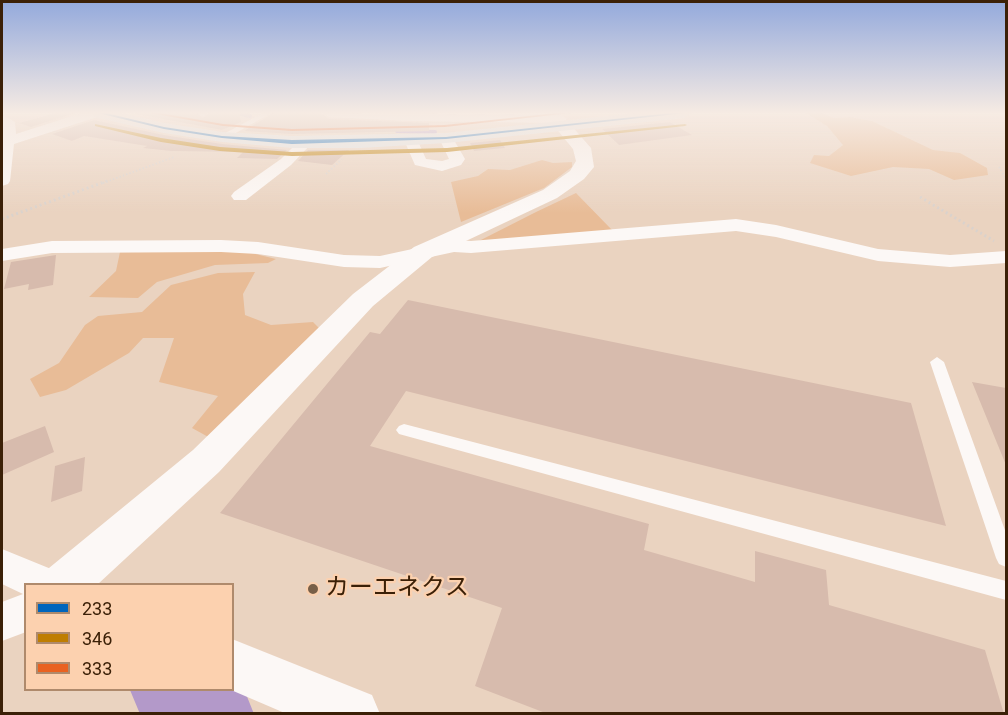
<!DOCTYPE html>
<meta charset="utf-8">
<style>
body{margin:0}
#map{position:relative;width:1008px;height:715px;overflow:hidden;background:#ead3c0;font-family:Roboto,sans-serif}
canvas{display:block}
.frame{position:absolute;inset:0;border:3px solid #3b2007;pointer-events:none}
.legend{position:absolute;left:24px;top:583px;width:210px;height:108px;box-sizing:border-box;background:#fcd1af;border:2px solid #af8a6c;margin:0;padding:8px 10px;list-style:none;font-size:18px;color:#3b2007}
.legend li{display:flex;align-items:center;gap:12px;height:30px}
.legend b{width:30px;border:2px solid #af8a6c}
</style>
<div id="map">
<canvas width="1008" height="715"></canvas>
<div class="frame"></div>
<ul class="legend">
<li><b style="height:8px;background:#0065bd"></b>233</li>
<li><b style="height:8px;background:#bf7e02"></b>346</li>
<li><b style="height:8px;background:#e96221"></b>333</li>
</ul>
</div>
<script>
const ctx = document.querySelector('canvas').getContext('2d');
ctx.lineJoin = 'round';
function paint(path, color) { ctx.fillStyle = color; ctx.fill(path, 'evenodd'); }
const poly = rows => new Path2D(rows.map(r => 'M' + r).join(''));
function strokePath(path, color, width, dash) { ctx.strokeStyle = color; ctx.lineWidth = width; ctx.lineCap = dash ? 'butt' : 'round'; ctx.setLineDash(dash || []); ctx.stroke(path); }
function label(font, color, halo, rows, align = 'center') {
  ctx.font = font + ' Roboto,"Noto Sans JP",sans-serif'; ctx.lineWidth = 4.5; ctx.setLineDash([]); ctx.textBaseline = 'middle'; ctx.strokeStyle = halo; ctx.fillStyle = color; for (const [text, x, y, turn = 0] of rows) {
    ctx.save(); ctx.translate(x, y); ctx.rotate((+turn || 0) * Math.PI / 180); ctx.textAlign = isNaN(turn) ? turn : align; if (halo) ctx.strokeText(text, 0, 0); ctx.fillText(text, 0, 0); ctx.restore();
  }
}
paint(poly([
 [806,113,821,113,834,118,850,117,872,121,933,150,960,153,987,168,988,175,954,180,929,169,893,167,851,176,810,163,814,155,829,156,843,145,827,126],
 [542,160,553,163,572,162,572,167,544,188,461,222,451,182,478,176,488,169,510,170],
 [576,193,612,230,475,243,536,212],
 [243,251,276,259,268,263,215,265,157,282,138,298,89,297,116,271,120,252],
 [255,272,243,294,245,315,271,325,313,322,319,328,212,439,192,428,218,396,159,382,174,338,143,338,129,353,66,390,40,397,30,379,59,363,85,325,98,316,142,312,171,285,218,273]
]), '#e8bc97');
strokePath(poly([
 [237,113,250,116],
 [397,131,435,132]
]), '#b399c9', 4);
paint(poly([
 [232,685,244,689,254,714,140,714,130,690,232,690,232,685]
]), '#b399c9');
paint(poly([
 [56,113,75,113,31,127,19,123],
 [131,113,196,113,203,118,209,113,240,113,241,122,222,130],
 [273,113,321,113,329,119,429,123,429,131,292,134,244,131],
 [94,120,164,135,222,144,287,150,277,159,237,158,243,152,171,151,143,148,147,146,84,136,72,141,52,134],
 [670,122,692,135,619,145,602,129],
 [500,140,505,148,474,151,470,143],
 [308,150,349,150,332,165,298,161],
 [56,255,53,285,28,290,29,284,4,289,11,262],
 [408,300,911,403,946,526,406,391,370,446,649,524,644,550,755,582,755,551,826,570,829,605,985,650,1004,714,548,714,475,686,502,608,220,513,370,332,380,334],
 [972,382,1006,388,1006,465],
 [45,426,54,452,2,475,2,443],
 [85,457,82,491,51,502,55,466]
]), '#d7bbad');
strokePath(poly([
 [999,167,1006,179],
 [326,174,342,159],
 [103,183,174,157]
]), '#dad2cc', 2, [1.5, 2]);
strokePath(poly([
 [920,197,994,241],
 [2,219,107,181]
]), '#dad2cc', 3, [2, 3]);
paint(poly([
 [198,113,207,113,207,114,204,116,198,113],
 [263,113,271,113,225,139,218,137,263,113],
 [937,357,944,362,1006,533,1006,567,999,564,996,558,930,362,937,357],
 [404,424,1006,581,1006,600,399,434,396,430,399,426,404,424]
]), '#fcf8f6');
paint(poly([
 [82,113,101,113,100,116,14,144,10,181,8,184,2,186,2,115,15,122,16,134,82,113],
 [323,113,560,115,567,119,560,123,412,121,329,117,323,113],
 [446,134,451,135,465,159,461,165,442,171,415,165,404,140,406,137,416,137,426,159,442,161,449,159,439,138,446,134],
 [306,138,313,142,291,165,246,200,234,200,231,196,234,192,281,159,301,139,306,138],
 [736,219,776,225,878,249,950,255,1006,251,1006,263,950,267,878,261,776,237,736,231,471,253,454,252,380,268,344,267,258,254,221,252,52,253,2,261,2,249,52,241,221,240,258,242,344,255,380,256,454,240,471,241,736,219],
 [2,549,56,571,62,584,26,584,26,632,2,641,2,602,23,594,2,584,2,549]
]), '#fcf8f6');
paint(poly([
 [563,122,569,123,591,148,594,167,584,179,557,198,432,257,373,306,219,472,98,584,42,584,49,568,193,450,353,294,414,247,543,190,570,171,576,161,573,149,555,127,563,122],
 [232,639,372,695,380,714,287,714,231,690,232,639]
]), '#fcf8f6');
paint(poly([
 [92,113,121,113,164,123,222,132,292,136,446,133,636,113,692,113,684,118,446,143,360,148,292,148,222,142,164,133,94,117,92,113]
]), '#e0e4e6');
paint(poly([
 [98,113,106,113,164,127,222,136,292,140,446,137,671,113,686,113,446,139,292,144,222,138,164,129,98,113]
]), '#0065bd');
paint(poly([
 [95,124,161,138,220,147,292,152,447,148,685,124,687,125,685,126,447,152,292,156,220,151,161,142,95,126,95,124]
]), '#bf7e02');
paint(poly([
 [150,113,160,113,223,124,292,129,445,125,556,113,571,113,445,127,292,131,223,126,150,113]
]), '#e96221');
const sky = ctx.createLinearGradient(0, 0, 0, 213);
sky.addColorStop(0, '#93a9dc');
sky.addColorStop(0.53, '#f6ebe3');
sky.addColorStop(1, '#f6ebe300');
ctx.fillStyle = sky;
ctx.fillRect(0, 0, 1008, 213);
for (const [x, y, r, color] of [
 [313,589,6,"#785f48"]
]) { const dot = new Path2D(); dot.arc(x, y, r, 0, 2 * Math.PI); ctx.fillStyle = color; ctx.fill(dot); strokePath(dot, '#fcd1af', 2); }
label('24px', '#3b2007', '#fcd1af', [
 ["カーエネクス",325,589]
], 'left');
</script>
